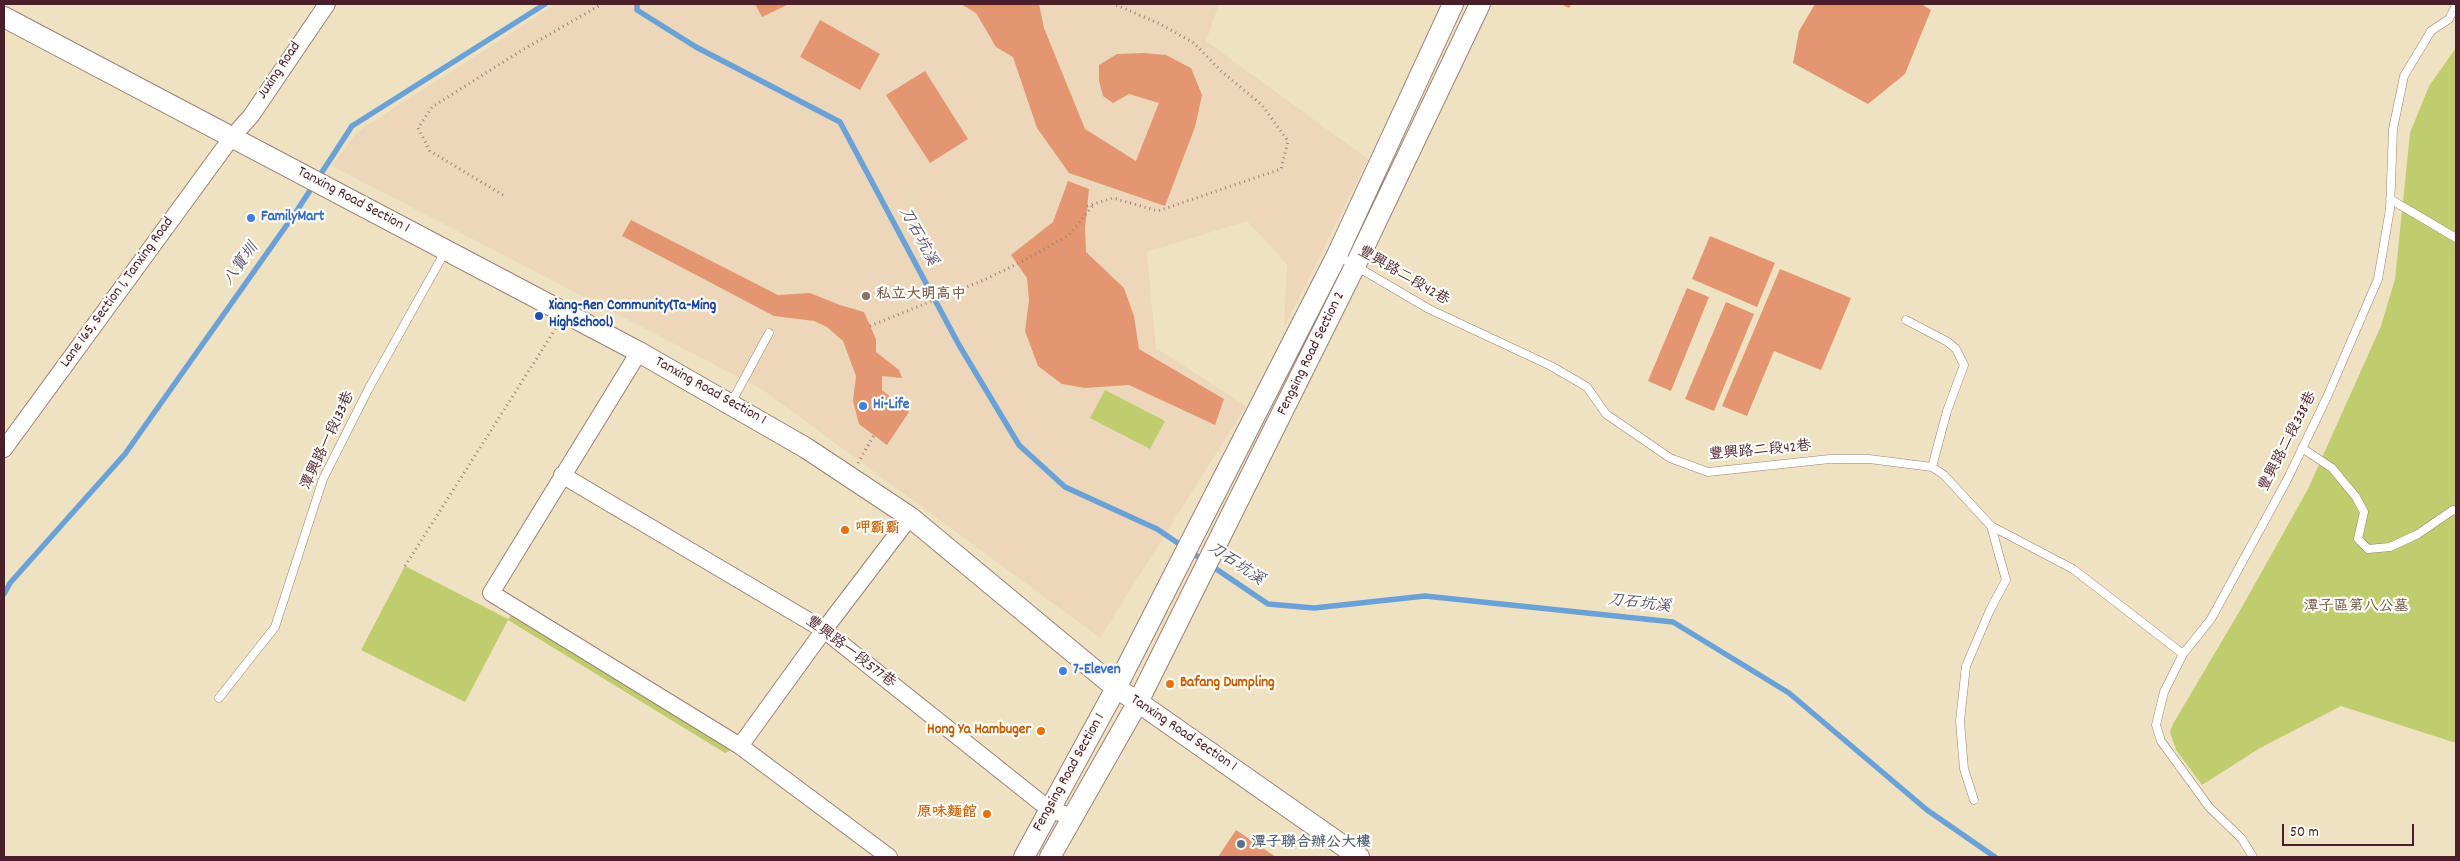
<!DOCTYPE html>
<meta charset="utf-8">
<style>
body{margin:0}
#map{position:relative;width:2460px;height:861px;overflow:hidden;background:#efe2c2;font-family:Dekko,sans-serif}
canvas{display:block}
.frame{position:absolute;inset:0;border:5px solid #4a1f2b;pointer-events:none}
.scale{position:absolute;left:2282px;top:824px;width:132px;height:22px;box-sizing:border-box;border:2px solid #4a1f2b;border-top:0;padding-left:6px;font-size:15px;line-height:18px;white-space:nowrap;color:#4a1f2b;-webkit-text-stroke:4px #fdfcf7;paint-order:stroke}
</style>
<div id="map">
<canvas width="2460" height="861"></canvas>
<div class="frame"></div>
<div class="scale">50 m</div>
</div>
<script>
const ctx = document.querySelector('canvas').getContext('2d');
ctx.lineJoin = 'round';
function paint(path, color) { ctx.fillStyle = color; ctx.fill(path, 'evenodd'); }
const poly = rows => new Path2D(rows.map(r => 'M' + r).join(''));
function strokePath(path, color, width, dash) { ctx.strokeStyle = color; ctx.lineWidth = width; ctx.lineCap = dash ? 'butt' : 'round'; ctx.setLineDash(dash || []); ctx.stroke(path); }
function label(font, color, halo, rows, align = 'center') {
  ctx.font = font + ' Dekko,"LXGW WenKai TC",sans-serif'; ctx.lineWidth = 4.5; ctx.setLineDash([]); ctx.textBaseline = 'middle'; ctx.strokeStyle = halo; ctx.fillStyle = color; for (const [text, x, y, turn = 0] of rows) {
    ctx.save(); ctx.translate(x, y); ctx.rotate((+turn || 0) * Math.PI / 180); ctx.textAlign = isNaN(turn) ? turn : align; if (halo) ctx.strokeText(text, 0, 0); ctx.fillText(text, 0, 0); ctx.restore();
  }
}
paint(poly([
 [556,4,1219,4,1206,41,1368,159,1284,328,1287,264,1247,221,1147,252,1156,348,1246,406,1100,638,763,390,332,166,357,132]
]), '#edd7bb');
paint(poly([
 [2456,48,2456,743,2341,706,2260,748,2202,785,2176,750,2170,732,2173,724,2242,607,2308,489,2381,326,2395,279,2410,133,2429,86],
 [1105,390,1165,421,1150,449,1090,418],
 [405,566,508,619,517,609,740,746,725,753,508,620,465,702,361,650]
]), '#c0cd6e');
strokePath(poly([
 [637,4,637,10,696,47,840,122,959,345,1019,445,1065,487,1157,529,1268,604,1314,608,1425,596,1673,622,1789,693,1927,810,1995,857],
 [4,594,10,583,125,454,296,212,352,126,545,4]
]), '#6aa2d8', 5.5);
paint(poly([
 [755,4,789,4,762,17],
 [961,4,1039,4,1044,28,1085,129,1136,161,1159,103,1129,94,1113,103,1103,96,1099,81,1099,65,1117,54,1144,53,1166,55,1191,68,1202,95,1195,127,1165,206,1069,173,1037,128,1013,57,996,47,976,13],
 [1561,4,1571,4,1569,8],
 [1815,4,1921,4,1931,10,1905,74,1868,104,1793,63,1799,31],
 [820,20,880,54,860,90,800,57],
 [925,71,968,139,930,163,886,95],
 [1068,181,1089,189,1085,228,1086,252,1124,288,1134,316,1139,349,1224,399,1215,425,1129,385,1085,388,1062,384,1038,366,1025,331,1029,300,1027,278,1011,255,1053,222],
 [631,220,778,295,810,293,840,305,864,312,876,339,876,352,899,370,902,378,882,376,882,390,909,412,887,445,859,424,853,401,856,376,843,341,827,327,814,321,774,316,622,236],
 [1710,236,1775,263,1757,307,1692,279],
 [1780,269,1851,298,1821,370,1774,351,1747,416,1722,406],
 [1687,288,1709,297,1671,391,1648,381],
 [1726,302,1754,314,1714,411,1685,399],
 [1236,830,1276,857,1218,857]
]), '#e49670');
const service = poly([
 [2390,199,2456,238],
 [1337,255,1429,309,1551,366,1587,387,1606,414,1670,458,1708,472,1830,459,1869,459,1932,467,1944,475,1991,526,2073,569,2183,654],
 [1906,320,1948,342,1956,349,1964,365,1947,411,1932,467],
 [731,403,769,333],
 [2302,448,2332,468,2356,497,2364,512,2358,539,2368,549,2390,547,2418,534,2453,510,2456,511],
 [219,698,275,627,323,479,369,388,446,250],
 [1974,800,1964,769,1960,721,1966,666,1990,610,2006,580,1991,526],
 [2253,857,2242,839,2209,807,2161,741,2156,725,2164,692,2183,654,2211,619,2287,480,2327,397,2378,279,2390,209,2393,129,2404,76,2431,31,2449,19,2456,5]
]);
const minor = poly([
 [639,352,491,593,740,746,889,857],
 [4,449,232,137,251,116,327,4],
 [562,475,824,630,1050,810,1074,817],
 [740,746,824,630,910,517]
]);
const tertiary = poly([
 [4,17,639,352,806,448,910,517,1116,688,1138,702,1359,857],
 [1024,857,1116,688,1337,255,1453,4],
 [1050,857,1138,702,1355,266,1480,4]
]);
strokePath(service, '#9c8076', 9);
strokePath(minor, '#9c8076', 18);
strokePath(tertiary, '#9c8076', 22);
strokePath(poly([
 [503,195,430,151,418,128,432,107,524,49,602,4],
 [1087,206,1113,198,1158,211,1281,169,1288,141,1262,105,1221,71,1194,43,1158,23,1114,4],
 [870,326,984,280,1025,260,1069,235,1094,204],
 [858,463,874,435],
 [405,566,556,328]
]), '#9c8076', 3, [1, 4]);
strokePath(service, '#fff', 8);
strokePath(minor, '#fff', 16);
strokePath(tertiary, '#fff', 20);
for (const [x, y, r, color] of [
 [251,218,5,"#3f7fe0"],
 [866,296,5,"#8d6e63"],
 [539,316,5,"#1a4fb4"],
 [863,406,5,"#3f7fe0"],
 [845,530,5,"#e8710a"],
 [1063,671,5,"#3f7fe0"],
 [1170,684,5,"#e8710a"],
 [1041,731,5,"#e8710a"],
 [987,814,5,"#e8710a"],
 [1241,844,5,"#5c6f8a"]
]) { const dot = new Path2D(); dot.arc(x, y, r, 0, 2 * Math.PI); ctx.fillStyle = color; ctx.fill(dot); strokePath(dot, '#fdfcf7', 2); }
label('15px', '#4a1f2b', '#fdfcf7', [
 ["Juxing Road",280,71,-56],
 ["Tanxing Road Section 1",353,201,28],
 ["豐興路二段42巷",1403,277,30],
 ["Lane 165, Section 1, Tanxing Road",118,293,-54],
 ["Fengsing Road Section 2",1312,354,-64],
 ["Tanxing Road Section 1",710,392,29],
 ["潭興路一段133巷",329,441,-65],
 ["豐興路二段338巷",2289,442,-63],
 ["豐興路二段42巷",1760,452,-5],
 ["豐興路一段577巷",850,653,37],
 ["Tanxing Road Section 1",1183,734,34],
 ["Fengsing Road Section 1",1070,773,-61]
]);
label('bold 15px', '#366cbe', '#fdfcf7', [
 ["FamilyMart",261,218],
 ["Hi-Life",873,406],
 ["7-Eleven",1073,671]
], 'left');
label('bold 15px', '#785e54', '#fdfcf7', [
 ["私立大明高中",876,296]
], 'left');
label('bold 15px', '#164399', '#fdfcf7', [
 ["Xiang-Ren Community(Ta-Ming",549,307],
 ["HighSchool)",549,324]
], 'left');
label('bold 15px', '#c56008', '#fdfcf7', [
 ["呷霸霸",855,530],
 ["Bafang Dumpling",1180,684],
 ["Hong Ya Hambuger",1031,731,"right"],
 ["原味麵館",977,814,"right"]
], 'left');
label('15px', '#6d533f', '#fdfcf7', [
 ["潭子區第八公墓",2356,608]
]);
label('bold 15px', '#4e5e75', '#fdfcf7', [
 ["潭子聯合辦公大樓",1251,844]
], 'left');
label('italic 16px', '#575370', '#fdfcf7', [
 ["刀石坑溪",917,237,62],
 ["八寶圳",242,265,-55],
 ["刀石坑溪",1235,565,34],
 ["刀石坑溪",1639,605,7]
]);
</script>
